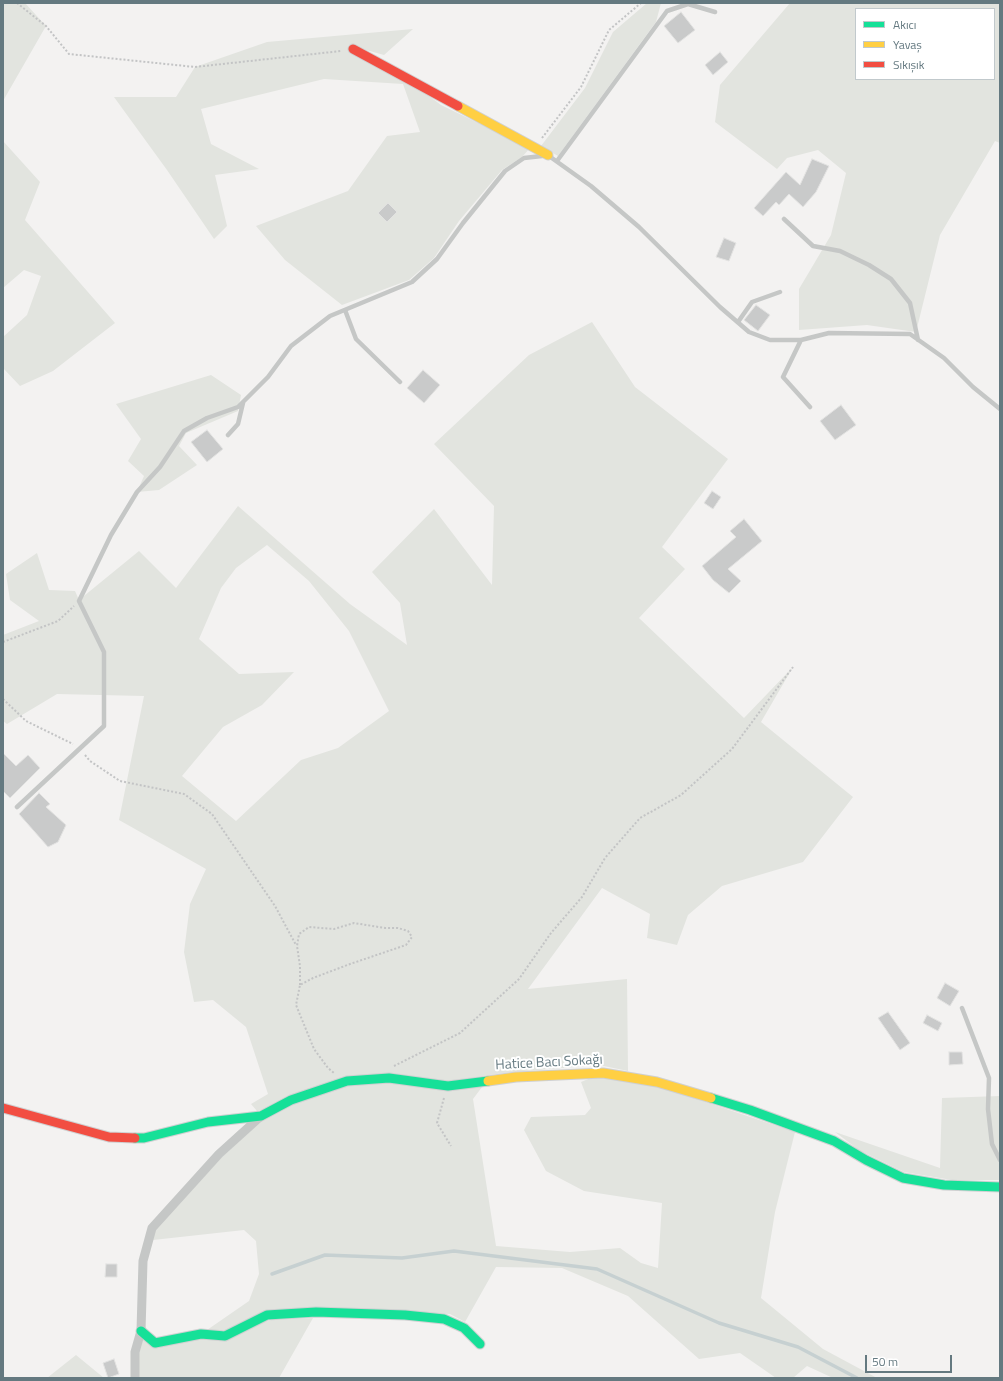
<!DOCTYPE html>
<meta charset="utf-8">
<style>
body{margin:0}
#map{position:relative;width:1003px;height:1381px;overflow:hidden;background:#f3f2f1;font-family:"Titillium Web",sans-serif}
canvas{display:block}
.frame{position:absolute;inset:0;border:4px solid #647980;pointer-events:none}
.legend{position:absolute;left:855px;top:8px;width:140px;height:72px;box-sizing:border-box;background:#fff;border:1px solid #c1c9cc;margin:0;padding:5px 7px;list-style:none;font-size:12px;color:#647980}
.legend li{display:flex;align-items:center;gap:8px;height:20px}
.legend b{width:20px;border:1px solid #c1c9cc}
.scale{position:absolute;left:865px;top:1355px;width:87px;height:18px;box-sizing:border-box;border:2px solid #647980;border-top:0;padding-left:5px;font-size:12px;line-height:14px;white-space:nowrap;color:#647980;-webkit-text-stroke:3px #fff;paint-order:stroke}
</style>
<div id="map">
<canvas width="1003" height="1381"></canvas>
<div class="frame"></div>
<ul class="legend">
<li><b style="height:5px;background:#16e098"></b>Akıcı</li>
<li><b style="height:5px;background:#ffcf43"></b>Yavaş</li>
<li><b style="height:5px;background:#f24e42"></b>Sıkışık</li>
</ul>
<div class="scale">50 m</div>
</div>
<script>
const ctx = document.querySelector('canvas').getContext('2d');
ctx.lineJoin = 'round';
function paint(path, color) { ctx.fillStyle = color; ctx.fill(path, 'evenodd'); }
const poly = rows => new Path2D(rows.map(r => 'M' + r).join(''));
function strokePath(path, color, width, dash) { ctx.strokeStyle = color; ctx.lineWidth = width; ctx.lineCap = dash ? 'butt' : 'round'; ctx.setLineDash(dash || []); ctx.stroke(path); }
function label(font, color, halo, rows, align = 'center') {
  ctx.font = font + ' "Titillium Web",sans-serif'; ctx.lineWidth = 4; ctx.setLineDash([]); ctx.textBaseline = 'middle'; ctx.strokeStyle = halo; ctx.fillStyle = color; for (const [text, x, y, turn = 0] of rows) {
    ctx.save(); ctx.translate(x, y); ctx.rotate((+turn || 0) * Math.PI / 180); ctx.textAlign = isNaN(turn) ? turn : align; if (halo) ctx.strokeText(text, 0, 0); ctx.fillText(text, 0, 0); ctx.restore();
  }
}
paint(poly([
 [3,3,25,3,46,26,3,101],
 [647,3,661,3,656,22,558,156,541,146,585,88,613,32],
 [790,3,1000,3,1000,143,995,141,940,235,916,332,867,325,799,330,799,289,831,235,846,173,818,150,787,158,777,169,715,122,720,85],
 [856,9,994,9,994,79,856,79],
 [413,29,384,55,352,46,384,62,441,105,530,148,522,157,502,170,459,221,434,258,409,280,342,305,285,260,256,226,348,191,387,136,420,132,403,84,324,79,201,109,211,144,259,169,215,175,227,226,214,239,167,170,114,97,176,97,195,67,267,42],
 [3,141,40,182,25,220,115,323,53,371,20,386,3,368,3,337,27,315,41,276,24,270,3,288],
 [592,322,635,387,728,459,662,547,685,569,639,618,744,718,793,667,761,722,853,797,803,862,722,886,688,915,677,945,647,938,650,914,602,888,528,989,627,979,628,1071,599,1065,511,1072,448,1081,392,1073,257,1111,251,1104,268,1094,246,1027,213,1000,194,1002,184,952,190,904,206,869,119,820,144,696,57,694,7,724,3,721,3,635,39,621,10,600,6,574,37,553,49,590,75,591,79,600,139,551,176,588,238,506,350,604,407,645,400,603,372,572,434,509,492,585,494,506,434,444,529,355],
 [267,545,309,581,349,631,389,711,338,748,301,760,236,821,182,776,223,727,262,705,294,672,239,674,199,639,221,588,236,568],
 [211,375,241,395,238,411,186,433,179,446,197,465,159,490,137,492,144,476,128,461,141,439,116,404],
 [603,1073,667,1089,795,1132,775,1212,761,1298,823,1349,877,1378,833,1378,807,1366,793,1378,776,1378,740,1353,699,1359,628,1296,562,1268,496,1267,465,1322,450,1314,315,1308,224,1333,207,1330,249,1301,259,1274,256,1241,244,1230,153,1240,155,1229,223,1156,264,1118,292,1104,348,1086,391,1082,482,1087,473,1099,496,1246,570,1252,620,1248,641,1263,658,1268,662,1203,584,1191,546,1171,524,1130,531,1117,585,1115,591,1108,581,1082],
 [1000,1096,1000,1180,952,1180,904,1172,859,1150,835,1132,940,1168,942,1098],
 [313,1318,279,1378,137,1378,138,1352,142,1336,153,1347,269,1320],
 [76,1355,104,1378,47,1378]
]), '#e2e4df');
strokePath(poly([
 [272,1274,325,1255,402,1258,454,1251,597,1269,719,1323,798,1347,857,1378]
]), '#c6d0d1', 3.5);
const building = poly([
 [681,12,695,30,678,43,664,26,681,12],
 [720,52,728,62,713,75,705,65,720,52],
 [812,159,829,166,816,192,803,207,789,194,779,205,776,202,763,216,754,208,786,172,800,185,812,159],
 [388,203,397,212,387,222,378,213,388,203],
 [724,238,736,243,729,261,716,257,724,238],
 [756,305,770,315,758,331,744,320,756,305],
 [423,370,440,385,424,403,407,388,423,370],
 [841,405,856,425,835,440,820,421,841,405],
 [207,430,223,449,207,462,191,442,207,430],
 [712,491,721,497,713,509,704,503,712,491],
 [744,519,762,541,728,569,741,581,729,593,713,580,702,566,736,537,730,531,744,519],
 [3,753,16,766,28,755,40,768,10,798,3,791,3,753],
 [39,793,50,804,46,807,66,825,58,842,48,847,19,814,39,793],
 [945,983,959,991,950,1006,937,998,945,983],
 [888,1012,910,1043,900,1050,878,1018,888,1012],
 [927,1015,942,1023,938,1031,923,1023,927,1015],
 [949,1052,962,1052,963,1064,949,1065,949,1052],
 [106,1264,117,1264,117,1277,105,1277,106,1264],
 [114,1359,119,1374,108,1378,103,1363,114,1359]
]);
paint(building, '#c9caca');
strokePath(building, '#e2e2e1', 1);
const fast = poly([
 [711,1098,750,1110,834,1141,866,1160,903,1178,944,1185,1000,1187],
 [135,1138,144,1138,208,1122,261,1116,291,1100,347,1081,389,1078,448,1086,488,1081],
 [141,1331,155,1343,201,1334,225,1336,267,1315,316,1312,405,1315,444,1319,464,1328,480,1344]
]);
const slow = poly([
 [458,106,548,155],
 [488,1081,516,1077,603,1073,657,1082,711,1098]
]);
const jam = poly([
 [353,49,458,106],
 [3,1108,109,1137,135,1138]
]);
strokePath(fast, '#cfd0d1', 11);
strokePath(slow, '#cfd0d1', 11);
strokePath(jam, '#cfd0d1', 11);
strokePath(poly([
 [17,3,46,26,69,54,195,67,341,51],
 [542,138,581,87,609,30,641,3],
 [3,642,58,621,74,606],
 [3,699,26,721,73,744],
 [85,755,90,761,120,781,184,794,212,814,275,906,296,945],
 [300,985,300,966,297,946,299,934,309,927,334,929,354,923,385,928,398,928,408,931,412,937,406,945,350,964,313,978,300,985,296,1005,314,1049,328,1068,334,1073],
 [394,1066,460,1033,519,979,551,933,582,897,605,858,640,818,681,795,732,749,793,667],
 [444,1098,437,1123,451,1146]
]), '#c3c4c5', 2, [2, 2]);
strokePath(poly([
 [549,156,591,186,639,227,720,307,749,332,770,340,801,340,829,333,910,334,944,358,973,387,1000,409],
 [557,161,667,11,688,4,715,12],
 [784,219,813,246,840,251,869,265,891,279,910,303,918,340],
 [345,310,356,339,400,382],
 [738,322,752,302,780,292],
 [801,340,783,377,810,407],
 [228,435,238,424,243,403],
 [17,807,104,726,104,652,79,601,111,535,137,492,160,467,184,431,207,418,238,407,268,377,291,346,330,316,412,282,437,259,463,223,505,171,524,158,542,156],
 [962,1008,989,1078,988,1109,992,1144,1000,1160]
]), '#c5c7c6', 4.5);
strokePath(poly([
 [135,1378,135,1352,141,1331,143,1261,152,1228,219,1154,261,1116]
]), '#c5c7c6', 9);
strokePath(fast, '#16e098', 9);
strokePath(slow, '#ffcf43', 9);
strokePath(jam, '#f24e42', 9);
label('14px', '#647980', '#fff', [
 ["Hatice Bacı Sokağı",549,1063,-3]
]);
</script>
